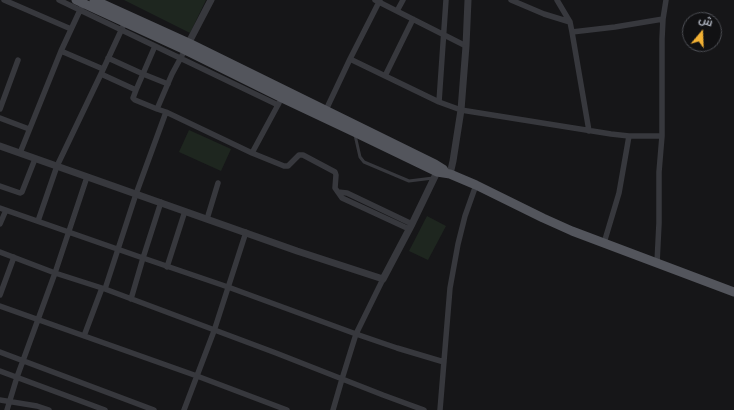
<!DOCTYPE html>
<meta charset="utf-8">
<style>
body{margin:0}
#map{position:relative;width:734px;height:410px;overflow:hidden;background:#161618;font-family:"Sofia Sans Condensed",Cairo,sans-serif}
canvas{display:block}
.north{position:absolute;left:682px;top:12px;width:40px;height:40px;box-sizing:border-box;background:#111113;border:1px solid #4d4f55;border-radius:50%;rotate:19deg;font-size:11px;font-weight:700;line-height:16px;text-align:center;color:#a8adb8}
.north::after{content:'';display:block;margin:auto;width:14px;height:18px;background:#f2b134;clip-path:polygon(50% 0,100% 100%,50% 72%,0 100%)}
</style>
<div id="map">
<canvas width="734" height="410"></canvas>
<div class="north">ش</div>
</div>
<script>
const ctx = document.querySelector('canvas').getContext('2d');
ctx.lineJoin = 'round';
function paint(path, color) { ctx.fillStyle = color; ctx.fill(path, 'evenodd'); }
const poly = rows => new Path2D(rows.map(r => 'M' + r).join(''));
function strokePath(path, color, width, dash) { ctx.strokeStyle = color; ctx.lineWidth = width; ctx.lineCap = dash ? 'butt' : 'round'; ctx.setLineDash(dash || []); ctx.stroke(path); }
paint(poly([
 [124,0,206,0,190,33],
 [189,130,231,149,221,171,179,152],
 [427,216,446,226,428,260,409,251]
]), '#1e261f');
strokePath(poly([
 [355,135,360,157,364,162,409,181,433,178]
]), '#37383d', 3);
strokePath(poly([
 [4,0,71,29],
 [59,0,278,105],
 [375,0,466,46],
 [511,0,544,14,570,22],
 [557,0,570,22,572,32,589,131],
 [397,11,403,0],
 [572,32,615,27,663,19],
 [155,46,136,90,133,98,135,100,157,109],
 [61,51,103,69],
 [108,58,143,74,168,84],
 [350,59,439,102,461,110,611,134,629,136,662,136],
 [101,74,136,90],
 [385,76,413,19],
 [439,102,446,0],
 [0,109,18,60],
 [166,112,252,153,284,166,288,166,299,155,303,155,335,172,336,175,335,188,342,198,409,229],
 [325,112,350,59,380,0],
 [0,118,29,129],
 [20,153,61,51,81,8],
 [252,153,279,103],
 [0,186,20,193,22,192,35,159],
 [338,192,347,193,412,224],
 [0,208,143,258,228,287,356,334,397,348,444,362],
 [207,219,218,183],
 [38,221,57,166,101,74,125,22],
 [0,224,6,210],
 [604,243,619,193,629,136],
 [0,252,55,273,105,289,276,353,383,395,424,410],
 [657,263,659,223,659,172,662,136,662,39,663,19,666,0],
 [167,267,185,211],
 [105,289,136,194,166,112,157,109,172,74,185,50],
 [0,295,14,257],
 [131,299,143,258,161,202],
 [0,306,197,376,287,410],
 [84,336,102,288],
 [0,352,154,410],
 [0,371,105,410],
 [0,400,37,406,49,410],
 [7,410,17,377,55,273,87,177],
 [184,410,214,331,246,232],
 [333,410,342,379,356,334,383,279],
 [440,410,450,288,458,244,465,216,476,185]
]), '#37383d', 5.5);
strokePath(poly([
 [187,46,211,0],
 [0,146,297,251,383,279,412,224,439,168],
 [450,174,453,161,461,110,466,46,468,0]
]), '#37383d', 7);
strokePath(poly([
 [76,0,185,50,282,98,354,132,437,172,450,174,476,185,543,218,572,231,734,292],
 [94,0,189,43,435,164,443,169,445,172]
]), '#53555c', 9);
</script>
